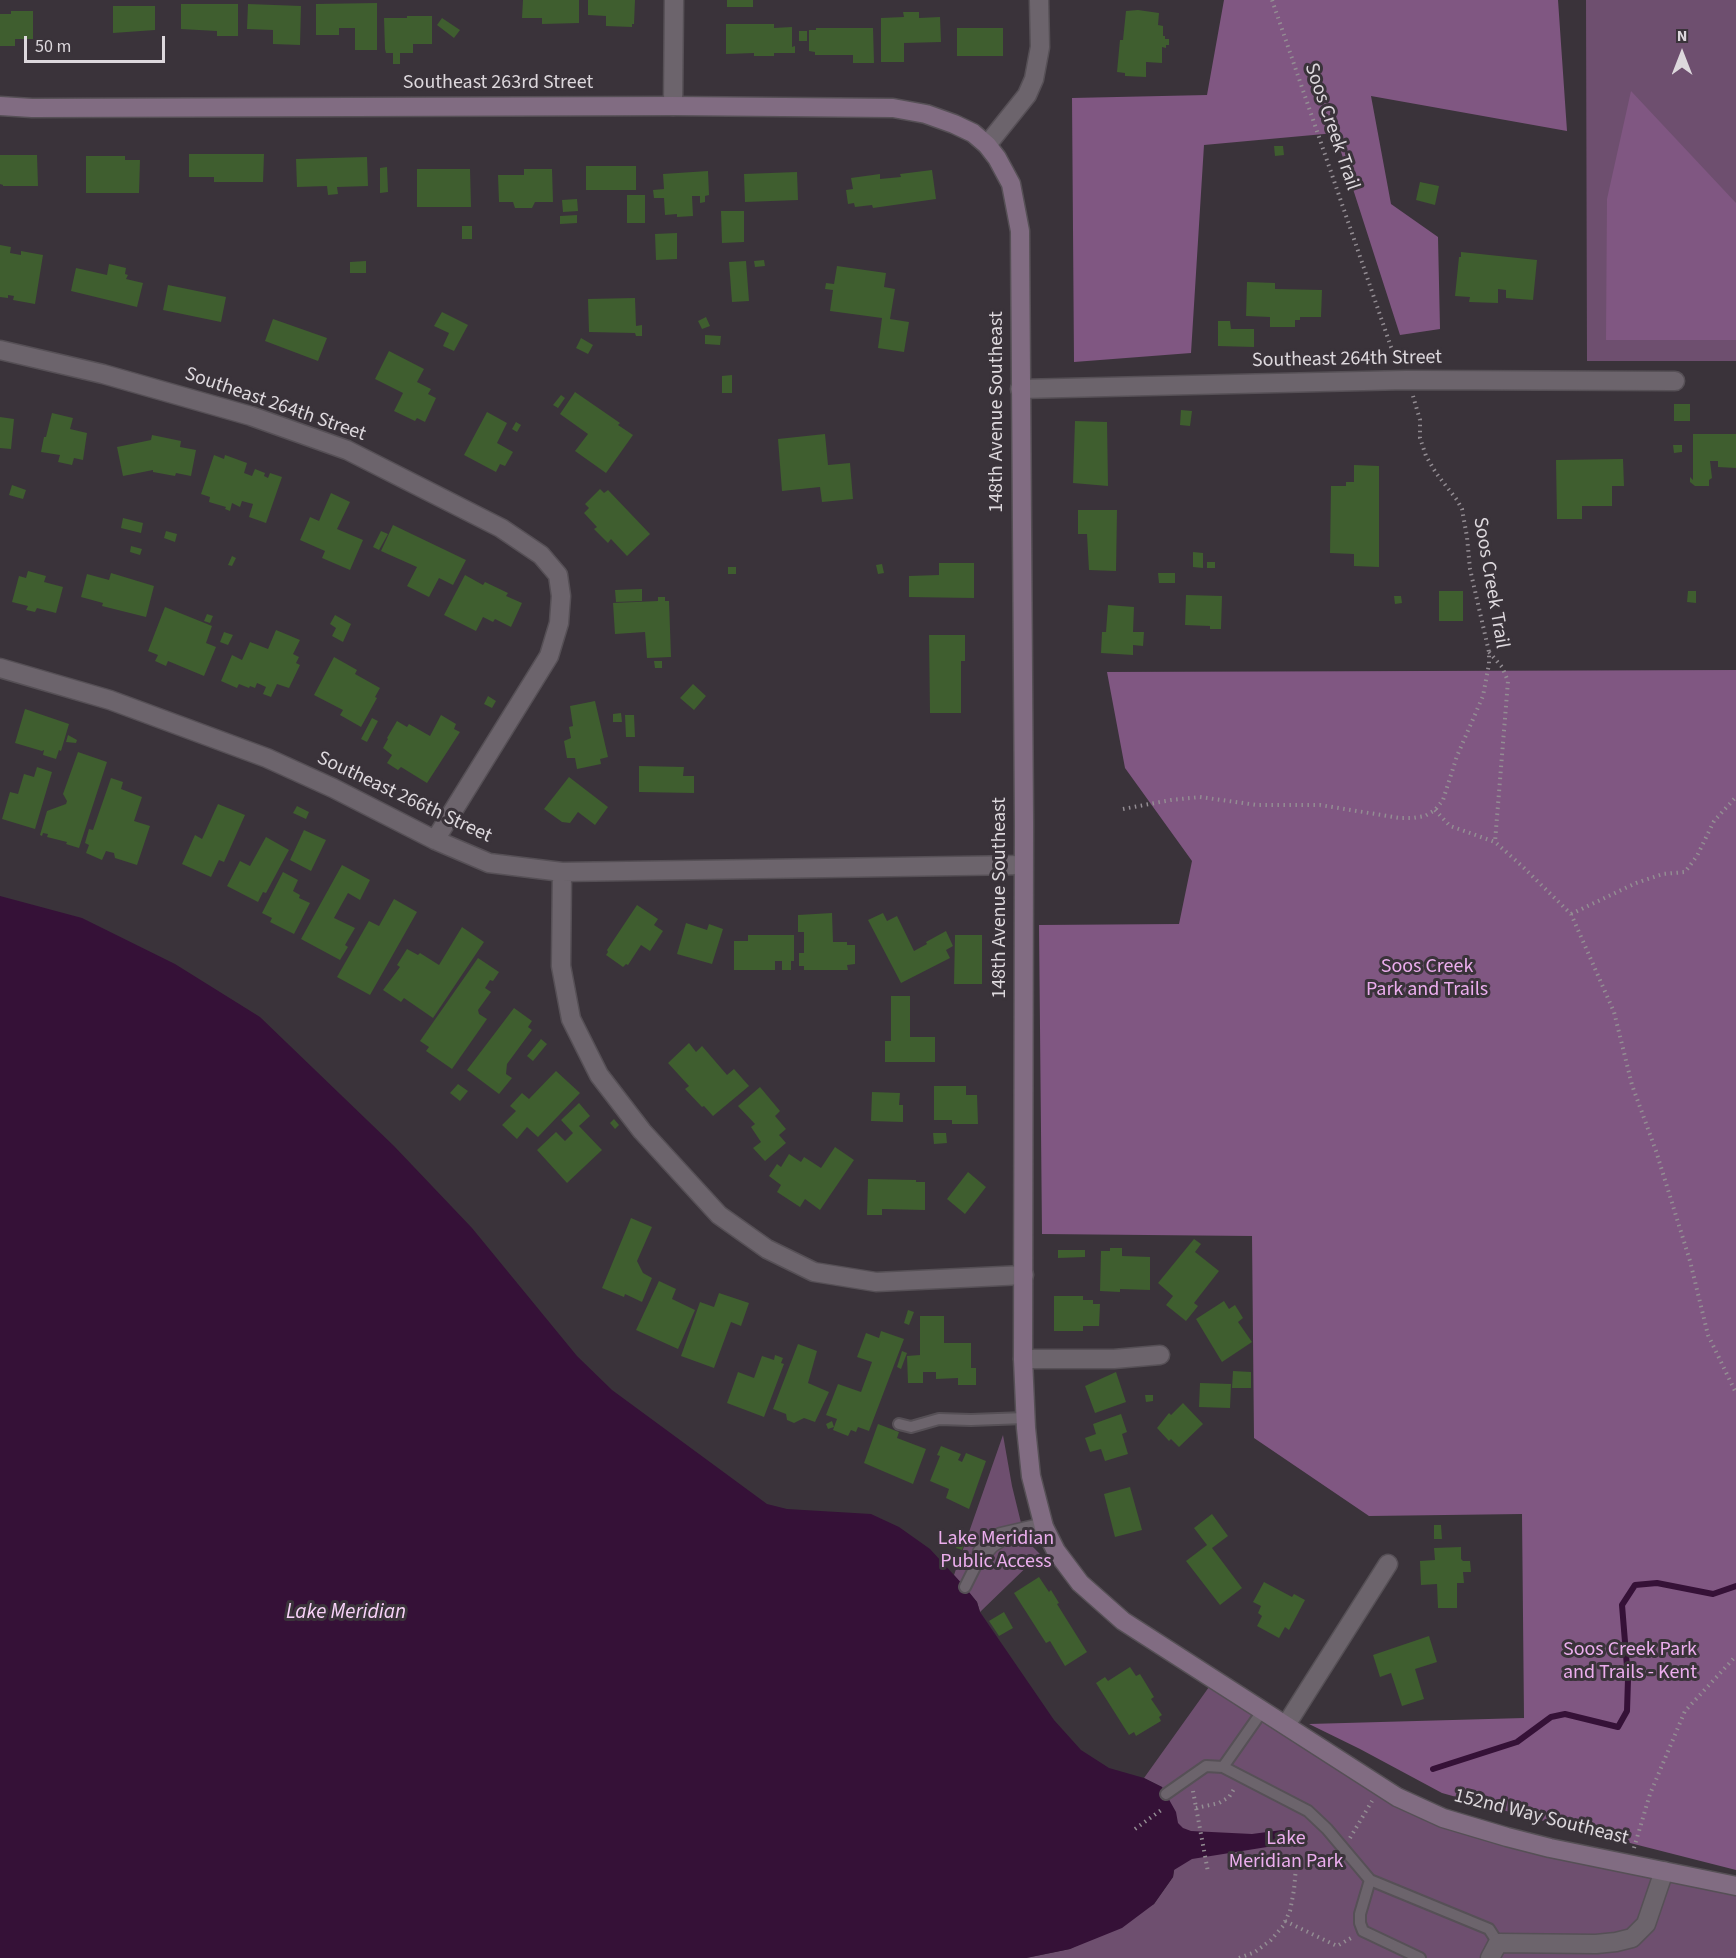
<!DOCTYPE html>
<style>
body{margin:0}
#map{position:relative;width:1736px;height:1958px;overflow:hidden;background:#3a333a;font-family:"Source Sans 3",sans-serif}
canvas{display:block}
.north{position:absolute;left:1652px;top:24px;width:60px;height:60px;-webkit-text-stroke:4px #3a333a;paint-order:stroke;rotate:0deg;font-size:16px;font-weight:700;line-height:24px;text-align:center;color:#ddd8dd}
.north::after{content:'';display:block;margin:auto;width:21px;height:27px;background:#ddd8dd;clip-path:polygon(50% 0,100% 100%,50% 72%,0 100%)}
.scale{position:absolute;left:24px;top:36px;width:141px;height:27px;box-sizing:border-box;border:3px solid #ddd8dd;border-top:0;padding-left:8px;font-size:18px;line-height:21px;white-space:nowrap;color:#ddd8dd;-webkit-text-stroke:4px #3a333a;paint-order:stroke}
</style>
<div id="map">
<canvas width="1736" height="1958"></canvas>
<div class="north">N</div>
<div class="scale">50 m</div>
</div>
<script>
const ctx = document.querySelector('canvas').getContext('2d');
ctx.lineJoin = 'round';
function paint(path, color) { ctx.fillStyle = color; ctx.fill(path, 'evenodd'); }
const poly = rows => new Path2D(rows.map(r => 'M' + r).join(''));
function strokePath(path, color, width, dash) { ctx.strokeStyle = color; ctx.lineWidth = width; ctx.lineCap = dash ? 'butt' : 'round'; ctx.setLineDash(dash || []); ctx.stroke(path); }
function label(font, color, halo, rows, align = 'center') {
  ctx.font = font + ' "Source Sans 3",sans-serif'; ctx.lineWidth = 6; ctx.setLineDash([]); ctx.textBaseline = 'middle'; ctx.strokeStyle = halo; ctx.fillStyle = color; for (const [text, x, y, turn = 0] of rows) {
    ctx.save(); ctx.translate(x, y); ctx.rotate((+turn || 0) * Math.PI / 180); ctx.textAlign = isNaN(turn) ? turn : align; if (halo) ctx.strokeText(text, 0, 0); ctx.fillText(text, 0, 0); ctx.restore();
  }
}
paint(poly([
 [1586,0,1736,0,1736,361,1587,361],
 [1003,1435,1012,1486,1023,1531,1030,1544,1040,1554,980,1612,977,1602,954,1575],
 [1214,1680,1443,1818,1736,1886,1736,1958,1026,1958,1070,1949,1154,1904,1173,1877,1179,1841,1162,1787,1144,1778]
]), '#6e4f6f');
paint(poly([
 [1224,0,1558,0,1567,131,1371,96,1391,204,1438,237,1440,329,1400,335,1335,133,1204,145,1191,353,1074,362,1072,98,1207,95],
 [1631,91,1736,203,1736,340,1606,340,1607,199],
 [1736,670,1736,1870,1524,1816,1442,1793,1360,1749,1309,1724,1524,1718,1522,1514,1369,1516,1254,1438,1252,1236,1042,1234,1039,925,1179,924,1192,861,1125,768,1107,672]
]), '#805782');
paint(poly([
 [0,896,82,918,175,964,260,1017,394,1146,472,1228,577,1356,612,1390,767,1504,787,1509,871,1514,899,1527,930,1549,965,1587,977,1602,980,1612,1054,1720,1081,1750,1109,1768,1144,1778,1162,1787,1176,1812,1178,1823,1183,1828,1191,1831,1252,1834,1282,1830,1295,1834,1296,1839,1292,1843,1192,1859,1174,1870,1173,1877,1154,1904,1122,1928,1070,1949,1026,1958,0,1958]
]), '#351137');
strokePath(poly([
 [1433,1769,1517,1742,1551,1717,1565,1714,1618,1727,1627,1711,1628,1679,1622,1605,1635,1585,1657,1583,1713,1594,1736,1586]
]), '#351137', 6);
paint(poly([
 [523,0,579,0,579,23,542,24,542,18,522,18],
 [588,0,635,0,634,24,632,24,632,27,606,26,606,16,588,15],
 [727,0,753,0,753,7,727,7],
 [377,3,377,50,355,50,355,28,339,28,339,35,316,35,316,4],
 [181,4,238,4,238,36,217,36,217,31,181,29],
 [248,4,301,6,300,45,273,44,273,30,247,29],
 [113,6,155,6,155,30,113,33],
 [1138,10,1159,13,1158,25,1163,26,1163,36,1165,36,1165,39,1169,39,1169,45,1166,45,1166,48,1162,47,1162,63,1146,62,1146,77,1125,76,1125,73,1117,72,1120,40,1123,40,1126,11],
 [11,11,33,11,33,39,15,39,15,46,0,46,0,14,11,14],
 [903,12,919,12,919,18,940,17,941,42,904,43,904,62,881,62,881,18,904,17],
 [407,16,432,16,432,44,413,44,413,53,400,53,400,64,393,64,393,53,386,53,385,49,384,18,407,18],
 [442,18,460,30,454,38,437,25],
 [726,24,774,24,774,28,792,27,792,47,795,46,795,53,774,53,774,56,754,56,754,53,726,54],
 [816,28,873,28,874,63,853,63,853,55,815,55,815,52,809,51,809,30,816,30],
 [957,28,1003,28,1003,56,957,56],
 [799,31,807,31,807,41,799,41],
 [1274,146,1283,146,1284,155,1275,156],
 [189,154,264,154,263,182,214,182,214,177,189,177],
 [0,155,37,155,38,186,3,186,3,185,0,184],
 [86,156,125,156,125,160,140,160,139,193,86,193],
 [367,157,368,186,337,187,338,194,328,195,327,186,297,187,296,159],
 [586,166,636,166,636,190,586,190],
 [387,167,388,192,380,193,380,168],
 [417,169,470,169,471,207,417,207],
 [524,169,552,169,553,202,535,202,532,208,515,208,513,202,499,202,498,175,524,175],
 [932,170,936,199,873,208,872,205,855,207,854,203,848,204,846,190,853,189,851,178,880,174,880,179,901,177,900,174],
 [708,171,709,195,705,196,705,202,700,203,700,196,692,196,693,216,677,217,677,214,665,215,664,198,654,198,653,190,664,189,663,174],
 [797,172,798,200,745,202,744,174],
 [1420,182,1439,186,1435,205,1416,200],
 [627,195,645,195,645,223,627,223],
 [577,199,578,211,563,212,562,200],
 [721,211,744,211,744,242,722,243],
 [577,215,577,223,560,224,560,216],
 [462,226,472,226,472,239,462,239],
 [677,233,677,259,656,260,655,234],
 [0,245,11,247,10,253,21,255,21,251,43,255,35,304,13,300,14,296,8,295,8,298,0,297],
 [1461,252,1537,260,1533,300,1506,298,1506,290,1498,289,1498,303,1469,302,1470,297,1455,296,1459,257,1461,257],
 [764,260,765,266,755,267,754,261],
 [366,261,366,273,350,273,350,262],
 [746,261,749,301,732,302,729,262],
 [109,264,126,268,125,274,128,275,126,279,143,283,137,307,71,291,76,268,107,275],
 [837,266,886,273,884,287,895,289,890,319,909,322,904,352,878,348,882,318,830,311,833,290,825,289,826,283,834,284],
 [1247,282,1275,283,1275,289,1322,290,1321,317,1300,317,1300,320,1295,320,1295,327,1270,327,1270,317,1246,316],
 [168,285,226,297,221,322,163,310],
 [635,298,636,326,642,325,642,336,636,336,635,333,589,332,588,299],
 [442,312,468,325,454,351,443,346,449,333,434,326],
 [706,317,710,326,702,329,698,321],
 [273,319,327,338,318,361,265,341],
 [1218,321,1230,321,1231,329,1254,329,1254,347,1218,346],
 [705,335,721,336,720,345,705,344],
 [581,338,593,345,588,354,576,348],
 [389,351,424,369,417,382,431,389,428,394,436,398,425,422,417,418,415,421,394,411,403,393,375,379],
 [732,375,732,393,722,393,722,376],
 [575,392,620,423,618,425,633,435,606,473,575,451,588,434,560,414],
 [561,395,565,398,558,408,553,405],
 [1674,404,1690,404,1690,421,1674,421],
 [1181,410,1192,411,1190,426,1180,425],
 [487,412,507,423,497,443,513,452,505,466,500,464,496,472,464,455],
 [52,413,73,418,70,429,87,433,83,460,74,458,72,465,58,462,60,455,41,452,44,437,46,437],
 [0,417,14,419,11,449,0,448],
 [1075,421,1107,422,1108,486,1073,483],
 [516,422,521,425,517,432,512,429],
 [825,434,828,465,850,463,853,499,822,502,820,487,782,491,778,439],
 [1693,434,1736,434,1736,468,1718,467,1718,461,1710,461,1712,478,1709,480,1709,486,1695,486,1690,482,1690,477,1693,480],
 [152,435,181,441,180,447,196,450,191,476,176,473,175,476,153,472,153,470,123,476,117,447,151,440],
 [1673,445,1682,445,1682,452,1674,453],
 [214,455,224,459,225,455,247,463,244,473,252,476,255,469,265,473,264,476,268,478,270,473,282,477,266,523,249,517,253,504,242,501,240,507,232,503,230,511,225,509,226,507,209,502,210,497,201,494],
 [1623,459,1624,486,1612,486,1612,506,1582,506,1582,519,1557,519,1556,460],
 [1354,465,1379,466,1379,567,1354,566,1354,554,1330,553,1331,486,1346,486,1346,482,1354,482],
 [12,485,26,490,23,499,9,495],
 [600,489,604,493,608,490,650,534,627,556,611,539,608,543,594,529,597,527,584,513,589,508,585,504],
 [331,493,350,502,337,529,363,540,350,570,322,558,325,551,300,540,310,517,319,521],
 [1078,510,1117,510,1116,571,1089,570,1087,534,1078,534],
 [123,518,143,523,141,533,121,528],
 [393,525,466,560,453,585,439,578,429,597,407,586,417,567,381,551],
 [166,531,177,534,175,542,164,538],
 [381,531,388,534,379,550,373,547],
 [131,546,142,549,140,555,130,552],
 [1193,552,1203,553,1203,568,1193,567],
 [232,556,236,558,232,566,228,565],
 [1207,562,1215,562,1215,568,1207,568],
 [939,563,974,563,974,598,909,597,909,576,939,575],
 [882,564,884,573,878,574,876,565],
 [728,567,736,567,736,574,728,574],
 [28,571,46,576,44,582,63,587,56,613,37,608,35,612,26,610,28,606,12,602,19,576,26,578],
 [111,573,154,586,146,617,102,606,103,603,81,597,87,574,109,580],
 [1158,573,1175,573,1175,583,1159,583],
 [465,575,483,585,485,582,508,593,506,596,522,603,511,627,495,619,493,622,483,617,476,631,444,615],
 [642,589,642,601,616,602,615,590],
 [1439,591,1463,591,1463,621,1439,621],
 [1688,591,1696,591,1696,603,1687,602],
 [1186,595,1222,596,1221,629,1210,629,1210,626,1185,625],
 [1394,596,1401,596,1402,603,1395,604],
 [658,597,665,597,665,601,669,601,671,657,647,658,645,632,615,634,613,603,658,601],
 [1108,605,1134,607,1133,632,1144,632,1143,646,1133,645,1133,655,1101,653,1102,632,1106,632],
 [165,607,212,626,206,643,216,647,204,676,168,661,166,666,155,661,158,655,148,651],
 [207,614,213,616,210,623,204,621],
 [335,615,351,624,343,642,332,636,336,628,330,624],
 [276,630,300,640,293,654,299,657,296,663,300,665,289,688,277,684,271,697,263,694,266,687,257,683,255,688,250,686,249,688,239,684,237,688,221,681,232,655,242,660,250,642,268,649],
 [224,632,233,635,228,645,220,642],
 [929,635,965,635,965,661,961,661,961,713,930,713],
 [334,657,357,670,355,674,380,688,375,697,377,698,361,727,340,715,343,710,314,695],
 [654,661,662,661,662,668,655,668],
 [693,684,706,696,694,710,680,698],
 [488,696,496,701,492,708,484,704],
 [595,701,608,757,600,759,601,764,577,769,575,758,567,758,564,741,571,738,569,727,573,726,570,706],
 [25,709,69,724,61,751,59,750,56,759,43,755,44,750,42,751,15,743],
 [621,713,622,722,613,722,613,714],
 [441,715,456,724,454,729,460,732,427,783,401,767,398,770,387,763,392,755,383,748,388,739,387,738,397,721,407,727,409,724,430,736],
 [625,715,634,715,635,737,626,737],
 [372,718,378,721,367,742,361,739],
 [68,735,77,740,76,743,66,742],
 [78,752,107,762,79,848,66,844,67,842,47,837,48,834,43,833,42,836,40,835,47,811,66,804,67,801,63,794],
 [639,766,684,767,683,776,694,776,694,793,639,792],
 [37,767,52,772,35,829,2,819,10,792,18,794,24,774,34,777],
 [569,777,608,807,595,825,578,812,570,823,562,822,544,809],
 [111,778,123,782,121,789,142,797,134,821,150,826,137,865,115,858,114,853,106,851,102,860,86,853,89,845,85,843,89,829,93,830],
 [218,804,245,815,224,862,219,860,211,877,182,864,195,835,202,839],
 [297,806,309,812,306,819,293,813],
 [304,830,326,840,311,871,290,860],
 [266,837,289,850,266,893,263,892,258,902,227,886,240,861,250,866],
 [342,865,370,880,360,900,348,893,334,918,355,928,345,945,348,947,340,960,301,939],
 [283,872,298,880,293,891,300,895,299,898,310,903,294,934,270,922,272,918,262,913],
 [394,899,417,912,370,995,337,977,369,921,379,926],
 [637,905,658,919,654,925,663,931,650,951,641,945,628,965,626,964,623,967,606,955,608,952,607,950],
 [832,913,833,942,847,942,847,945,855,945,855,964,847,965,848,970,804,970,804,966,799,966,799,953,804,953,804,932,798,932,798,915],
 [883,913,887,921,897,916,914,951,927,944,926,942,946,931,953,946,946,950,950,958,901,983,868,920],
 [686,923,707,930,709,924,723,929,712,964,677,954],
 [462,927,484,942,433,1018,404,998,401,1002,383,990,400,967,397,965,407,949,418,955,420,953,439,965],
 [748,935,794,935,794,961,791,961,791,970,782,970,782,961,775,961,775,970,734,970,734,941,748,941],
 [955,935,982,935,982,984,954,984],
 [478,958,499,972,493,981,490,980,485,988,491,992,478,1010,479,1014,487,1019,452,1069,426,1051,429,1047,420,1041],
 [891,996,910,996,910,1037,935,1037,935,1062,885,1062,885,1041,891,1041],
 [514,1008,532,1021,528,1027,532,1030,507,1064,506,1074,512,1078,499,1094,467,1070],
 [541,1039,547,1044,533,1061,527,1056],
 [689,1043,696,1052,702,1046,727,1075,734,1069,749,1086,713,1116,704,1106,702,1107,685,1089,689,1086,668,1063],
 [556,1071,580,1093,538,1137,527,1127,517,1139,502,1125,516,1111,510,1106,522,1093,529,1099],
 [458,1084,468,1091,460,1101,450,1093],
 [934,1086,966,1086,966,1095,977,1095,978,1124,952,1124,952,1120,934,1120],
 [760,1087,780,1111,775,1116,786,1129,779,1135,786,1143,765,1161,753,1148,761,1142,751,1127,755,1124,738,1106],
 [872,1092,900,1093,899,1105,903,1105,903,1122,871,1121],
 [579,1103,590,1116,579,1126,602,1150,567,1183,537,1150,556,1132,565,1141,573,1133,561,1120],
 [614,1119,619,1125,615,1129,610,1123],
 [933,1133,946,1133,947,1143,934,1144],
 [835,1147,854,1160,820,1210,805,1199,800,1207,777,1192,781,1185,769,1176,777,1164,781,1167,789,1154,801,1162,804,1157,821,1168],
 [968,1172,986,1187,965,1214,947,1199],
 [868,1179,916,1180,916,1182,925,1182,925,1210,882,1209,882,1215,867,1215],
 [631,1218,652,1227,637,1261,643,1273,652,1278,642,1302,625,1294,624,1297,602,1288],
 [1194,1239,1201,1244,1195,1252,1219,1271,1194,1303,1198,1306,1186,1321,1166,1305,1173,1296,1158,1283],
 [1110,1248,1122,1248,1122,1256,1150,1257,1150,1290,1120,1289,1120,1292,1100,1291,1101,1251,1110,1251],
 [1058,1250,1085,1250,1085,1257,1058,1258],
 [659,1281,676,1289,672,1299,695,1310,678,1349,636,1330],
 [719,1293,749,1303,741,1326,731,1322,714,1368,681,1356,700,1302,714,1307],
 [1054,1296,1083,1296,1083,1300,1093,1300,1093,1304,1100,1304,1099,1326,1083,1326,1083,1331,1054,1331],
 [1224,1301,1229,1309,1235,1305,1243,1318,1238,1322,1252,1342,1222,1362,1196,1319],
 [908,1310,914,1312,909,1325,904,1323],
 [920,1316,944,1316,944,1343,971,1343,971,1368,976,1368,976,1385,958,1385,958,1378,936,1379,936,1372,923,1372,923,1383,908,1383,907,1356,920,1355],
 [881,1331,904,1339,869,1431,858,1427,856,1432,851,1430,848,1436,833,1430,837,1419,826,1415,838,1384,861,1392,872,1362,857,1357,866,1333,879,1338],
 [798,1344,817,1351,808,1383,829,1392,815,1422,804,1418,794,1423,787,1420,786,1414,773,1409],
 [902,1351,907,1353,901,1369,897,1367],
 [775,1355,783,1358,781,1363,784,1364,764,1417,727,1403,738,1372,754,1378,762,1356,774,1360],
 [1233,1371,1251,1372,1251,1388,1232,1388],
 [1116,1372,1126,1402,1095,1413,1085,1386],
 [1200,1383,1231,1384,1230,1408,1199,1407],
 [1145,1395,1153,1395,1153,1401,1146,1402],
 [1183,1403,1203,1424,1179,1447,1171,1439,1169,1441,1157,1428,1169,1413,1171,1415],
 [1121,1414,1127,1432,1122,1434,1128,1454,1105,1461,1101,1449,1090,1452,1085,1438,1096,1434,1093,1424],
 [832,1421,834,1427,828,1429,826,1424],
 [878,1424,899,1432,897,1438,926,1449,913,1484,864,1463],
 [941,1446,961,1454,958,1460,962,1462,966,1453,986,1461,969,1509,946,1498,949,1489,930,1481,940,1456,937,1455],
 [1130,1487,1142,1530,1115,1537,1104,1494],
 [1212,1514,1228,1536,1212,1548,1242,1588,1220,1605,1186,1561,1207,1545,1194,1528],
 [1434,1525,1441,1525,1442,1539,1434,1539],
 [958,1542,964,1544,962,1550,956,1548],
 [1461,1547,1461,1559,1463,1561,1470,1561,1471,1572,1463,1572,1464,1583,1457,1583,1457,1608,1438,1608,1437,1584,1421,1585,1420,1561,1435,1560,1434,1548],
 [1039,1577,1049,1592,1051,1590,1059,1603,1057,1604,1087,1652,1065,1666,1050,1641,1046,1643,1014,1593],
 [1264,1582,1292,1597,1294,1594,1305,1600,1289,1630,1285,1627,1279,1638,1257,1626,1262,1616,1258,1613,1261,1606,1253,1602],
 [1004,1612,1013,1628,999,1636,989,1621],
 [1429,1636,1437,1662,1415,1669,1424,1699,1402,1706,1391,1673,1380,1677,1373,1655],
 [1130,1667,1136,1676,1140,1674,1154,1697,1151,1699,1162,1715,1159,1717,1161,1721,1136,1736,1134,1732,1129,1735,1096,1683,1105,1677,1108,1681]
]), '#3f5e2f');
const lane = poly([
 [899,1424,911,1427,939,1419,971,1420,1025,1418],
 [965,1587,982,1553],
 [1223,1767,1263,1710],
 [1166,1794,1206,1766,1223,1767,1308,1811,1327,1829,1370,1880],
 [1420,1958,1363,1931,1360,1923,1360,1914,1370,1880,1489,1929,1498,1943]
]);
const street = poly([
 [673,106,674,0],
 [987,145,1027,95,1034,79,1040,47,1039,0],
 [0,350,103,374,251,416,347,450,501,528,541,555,558,575,561,596,559,623,549,656,435,840],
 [1020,389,1406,380,1675,381],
 [0,668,110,700,267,758,333,788,435,840,489,863,562,872,1023,865],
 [562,872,561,966,571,1019,599,1075,642,1131,719,1215,767,1249,814,1272,876,1282,1024,1275],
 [1023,1359,1114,1359,1160,1355],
 [982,1553,990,1544,1001,1537,1044,1527],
 [1286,1725,1388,1564],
 [1490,1958,1498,1943,1596,1944,1616,1942,1632,1938,1646,1924,1664,1871]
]);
const secondary = poly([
 [0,106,32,108,673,106,893,108,926,114,954,124,973,133,987,145,997,158,1011,184,1020,231,1024,823,1023,1359,1026,1428,1031,1476,1044,1527,1056,1551,1080,1583,1123,1621,1397,1797,1443,1818,1507,1837,1550,1848,1736,1886]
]);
strokePath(lane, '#565056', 14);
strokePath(street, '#565056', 21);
strokePath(secondary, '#565056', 21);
strokePath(poly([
 [1272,0,1391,347,1398,362],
 [1489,652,1502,667,1508,681,1495,842],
 [1123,809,1171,800,1200,797,1257,805,1320,805,1400,818,1413,818,1425,816,1435,810,1443,800,1457,756,1483,696,1489,664,1489,652,1470,569,1467,537,1462,509,1457,500,1436,473,1426,456,1420,438,1420,420,1413,396],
 [1435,810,1450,826,1495,842,1522,866,1571,914,1614,1012,1632,1085,1656,1151,1690,1261,1708,1335,1736,1393],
 [1571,914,1636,883,1663,874,1685,872,1697,856,1714,821,1736,797],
 [1193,1791,1208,1872],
 [1196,1808,1219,1803,1229,1797,1234,1789],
 [1135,1829,1164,1808],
 [1350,1838,1372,1801],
 [1634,1848,1650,1794,1685,1711,1736,1656],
 [1285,1921,1337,1946,1351,1938],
 [1239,1958,1255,1952,1271,1940,1283,1926,1290,1911,1294,1890,1296,1867,1334,1860]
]), '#938d93', 4, [1.5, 4.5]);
strokePath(lane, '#6c646c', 10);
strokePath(street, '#6c646c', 18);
strokePath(secondary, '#816c82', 18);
label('20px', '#ddd8dd', '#3a333a', [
 ["Southeast 263rd Street",498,84],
 ["Soos Creek Trail",1331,127,71],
 ["Southeast 264th Street",1347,360,-1],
 ["Southeast 264th Street",275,405,19],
 ["148th Avenue Southeast",998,412,-90],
 ["Soos Creek Trail",1490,583,80],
 ["Southeast 266th Street",404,798,25],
 ["148th Avenue Southeast",1001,898,-90],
 ["152nd Way Southeast",1541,1818,14]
]);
label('20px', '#ecaeee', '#3a333a', [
 ["Soos Creek",1427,968],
 ["Park and Trails",1427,991],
 ["Lake Meridian",996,1540],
 ["Public Access",996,1563],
 ["Soos Creek Park",1630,1651],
 ["and Trails - Kent",1630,1674],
 ["Lake",1286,1840],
 ["Meridian Park",1286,1863]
]);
label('italic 21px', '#f8d2f9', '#3a333a', [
 ["Lake Meridian",346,1613]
]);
</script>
